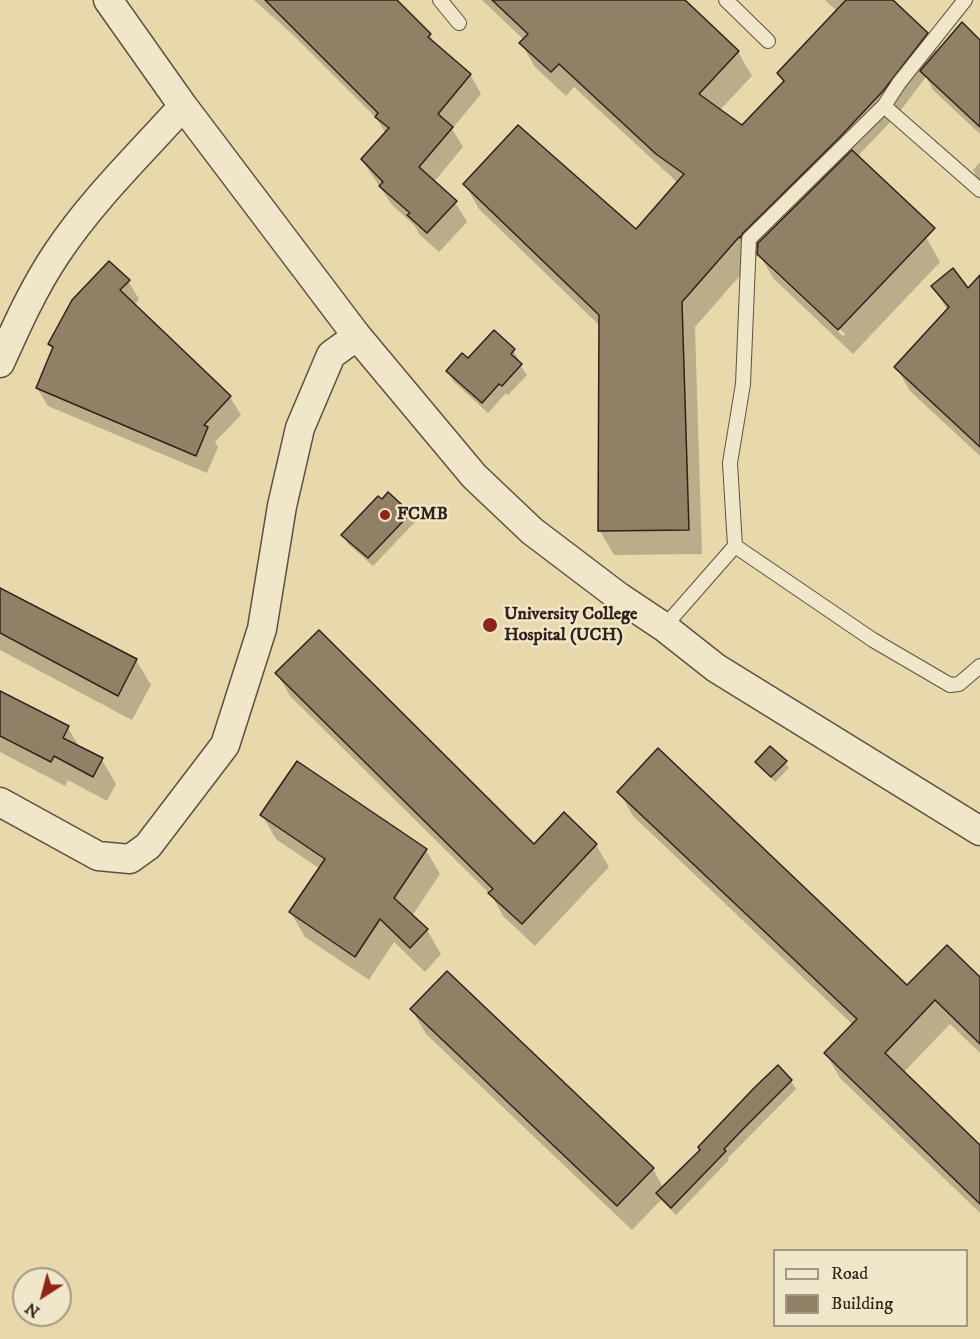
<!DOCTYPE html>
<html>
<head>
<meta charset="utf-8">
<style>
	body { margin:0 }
	#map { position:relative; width:980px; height:1339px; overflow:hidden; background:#e8d9ad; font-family:"IM FELL DW Pica",serif }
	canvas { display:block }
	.legend { position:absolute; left:773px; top:1249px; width:195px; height:78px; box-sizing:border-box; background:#f0e6ca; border:2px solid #a39884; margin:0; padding:8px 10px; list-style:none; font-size:18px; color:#30221a }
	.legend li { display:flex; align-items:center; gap:12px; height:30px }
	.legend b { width:30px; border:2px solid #a39884 }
	.north { position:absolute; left:12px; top:1267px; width:60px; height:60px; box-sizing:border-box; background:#f0e6ca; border:2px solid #a39884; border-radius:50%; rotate:216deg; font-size:16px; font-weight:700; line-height:24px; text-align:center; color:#30221a }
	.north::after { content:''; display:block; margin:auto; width:21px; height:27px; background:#8f2418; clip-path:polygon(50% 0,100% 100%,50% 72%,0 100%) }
</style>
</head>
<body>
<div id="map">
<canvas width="980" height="1339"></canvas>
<ul class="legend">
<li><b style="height:8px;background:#f0e6ca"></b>Road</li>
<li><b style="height:16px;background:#908166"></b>Building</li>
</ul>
<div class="north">N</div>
</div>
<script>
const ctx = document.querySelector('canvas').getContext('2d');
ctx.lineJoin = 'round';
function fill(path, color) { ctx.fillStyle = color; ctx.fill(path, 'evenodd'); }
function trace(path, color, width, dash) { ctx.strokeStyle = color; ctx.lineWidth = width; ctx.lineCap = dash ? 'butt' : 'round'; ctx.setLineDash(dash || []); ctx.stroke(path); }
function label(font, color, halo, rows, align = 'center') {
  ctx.font = font + ' "IM FELL DW Pica",serif'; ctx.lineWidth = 5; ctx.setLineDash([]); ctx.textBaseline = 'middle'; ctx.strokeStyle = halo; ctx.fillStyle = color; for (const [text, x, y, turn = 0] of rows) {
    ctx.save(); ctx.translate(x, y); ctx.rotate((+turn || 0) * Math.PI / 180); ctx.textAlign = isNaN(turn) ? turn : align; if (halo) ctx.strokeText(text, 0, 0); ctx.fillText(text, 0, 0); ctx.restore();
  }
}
const shadow = new Path2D(`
	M 254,0 L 395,0 L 430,35 L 437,47 L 470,74 L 481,94 L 452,129 L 463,147 L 433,183 L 455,202 L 467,222 L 439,252 L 420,235 L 414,225 L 392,205 L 362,160 L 386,134 L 377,119 L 291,33 Z
	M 482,0 L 683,0 L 738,52 L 752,76 L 719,111 L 742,127 L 784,83 L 779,73 L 837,11 L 825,0 L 891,0 L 926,34 L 938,53 L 980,42 L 980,134 L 933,90 L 926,77 L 897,115 L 857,157 L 875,174 L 926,237 L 940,262 L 853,354 L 774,279 L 759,254 L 695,327 L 702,554 L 614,555 L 600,531 L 600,326 L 479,209 L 465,184 L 637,231 L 678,183 L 574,87 L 566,96 L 535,67 L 521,43 L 524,40 ZM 773,267 L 845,334 L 843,336 L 771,269 Z
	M 980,162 L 980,183 L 973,170 Z
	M 980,278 L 980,456 L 910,391 L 896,367 L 948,311 L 933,286 L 968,290 Z
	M 128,281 L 139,299 L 134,305 L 230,397 L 241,415 L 215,442 L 218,447 L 207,473 L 48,406 L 37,388 L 54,350 L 50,344 Z
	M 513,350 L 519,360 L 518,362 L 527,375 L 508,395 L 506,393 L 488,413 L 453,381 L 448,371 L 468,360 Z
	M 410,513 L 415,522 L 373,566 L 348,544 L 343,535 Z
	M 0,590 L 136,660 L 151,685 L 132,720 L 0,650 Z
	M 277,673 L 534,846 L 596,845 L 609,867 L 535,946 L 503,916 L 492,896 L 290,696 Z
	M 0,693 L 68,728 L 80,748 L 102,760 L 116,784 L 107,801 L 68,780 L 65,786 L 0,752 Z
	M 757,762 L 785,762 L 789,768 L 775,782 Z
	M 619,792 L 907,987 L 980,979 L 980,1053 L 950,1024 L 903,1073 L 980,1147 L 980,1213 L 840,1078 L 826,1054 L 853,1025 L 633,816 Z
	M 262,815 L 426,850 L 440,874 L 412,916 L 427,930 L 441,954 L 425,972 L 394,942 L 369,980 L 305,937 L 291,913 L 320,869 L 276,839 Z
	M 412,1010 L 653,1169 L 663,1187 L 702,1151 L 778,1067 L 791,1081 L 796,1089 L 728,1158 L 729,1160 L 676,1215 L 661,1200 L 632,1230 L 426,1034 Z`);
const building = new Path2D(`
	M 265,0 L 397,0 L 431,34 L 428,37 L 471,74 L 438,114 L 453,127 L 419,167 L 457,201 L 427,233 L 407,215 L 410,213 L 379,186 L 383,182 L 361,159 L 389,128 L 375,117 L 378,113 Z
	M 492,0 L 685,0 L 739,51 L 699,94 L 742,125 L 784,81 L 777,73 L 846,0 L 893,0 L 928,33 L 883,91 L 839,138 L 743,233 L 740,238 L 739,237 L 682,302 L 689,530 L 598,531 L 599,315 L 463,184 L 518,125 L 636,229 L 684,174 L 656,154 L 559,64 L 551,72 L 519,43 L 528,34 Z
	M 962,22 L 980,40 L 980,127 L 920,71 Z
	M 852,150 L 935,228 L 838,330 L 757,254 L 758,243 Z
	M 109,261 L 130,280 L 120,290 L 231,396 L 204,425 L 208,427 L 196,456 L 36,388 L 53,347 L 48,344 L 72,300 Z
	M 953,268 L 968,288 L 980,275 L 980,447 L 894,367 L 949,307 L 931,286 Z
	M 494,330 L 515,349 L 511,354 L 522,364 L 502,386 L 499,384 L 482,403 L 446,371 L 462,353 L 468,358 Z
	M 388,492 L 411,513 L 368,558 L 341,535 L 378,496 L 382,499 Z
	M 0,588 L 137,659 L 118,696 L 0,633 Z
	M 319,630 L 534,844 L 564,812 L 597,844 L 522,924 L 488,893 L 493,889 L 275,673 Z
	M 0,691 L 69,726 L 63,738 L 103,758 L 93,777 L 54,756 L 51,762 L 0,736 Z
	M 770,746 L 787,761 L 771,777 L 755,762 Z
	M 658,748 L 907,985 L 947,945 L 980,977 L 980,1044 L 935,1000 L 885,1053 L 980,1145 L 980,1204 L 824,1053 L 857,1019 L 617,792 Z
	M 297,761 L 427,849 L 394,898 L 428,929 L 410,948 L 380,919 L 355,957 L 289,912 L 325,859 L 260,815 Z
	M 447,971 L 654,1168 L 617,1206 L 410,1009 Z
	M 778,1065 L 792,1080 L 745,1127 L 724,1149 L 726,1151 L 671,1208 L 656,1193 L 700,1150 L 698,1147 L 754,1088 Z`);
const lane = new Path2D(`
	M 440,0 L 459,23
	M 726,0 L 768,41
	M 884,106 L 980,190
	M 735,546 L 873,640 L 950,685 L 959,684 L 980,666
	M 664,627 L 735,546 L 730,463 L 743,384 L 749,239 L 884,106 L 899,83 L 965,0`);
const street = new Path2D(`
	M 108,0 L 183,106 L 357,336 L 474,476 L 532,531 L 619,597 L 664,627 L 716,668 L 980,831
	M 0,363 C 17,325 34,287 57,253 C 92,200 141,153 183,106
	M 0,802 L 98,856 L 130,859 L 148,846 L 225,745 L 262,629 L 282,506 L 300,428 L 331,355 L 357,336`);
const markers = [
	[385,515,6,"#8f2418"],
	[490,625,8,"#8f2418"]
];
const poiNames = [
	["FCMB",397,515],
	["University College",504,615],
	["Hospital (UCH)",504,636]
];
fill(shadow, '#0003');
fill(building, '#908166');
trace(building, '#30221a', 1.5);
trace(lane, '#5e503f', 16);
trace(street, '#5e503f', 31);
trace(lane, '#f0e6ca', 14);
trace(street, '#f0e6ca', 28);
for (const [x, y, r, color] of markers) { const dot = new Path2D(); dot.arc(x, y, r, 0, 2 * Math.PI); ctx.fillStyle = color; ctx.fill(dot); trace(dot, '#f0e6ca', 2); }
label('bold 18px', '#30221a', '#f0e6ca', poiNames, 'left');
</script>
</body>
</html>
